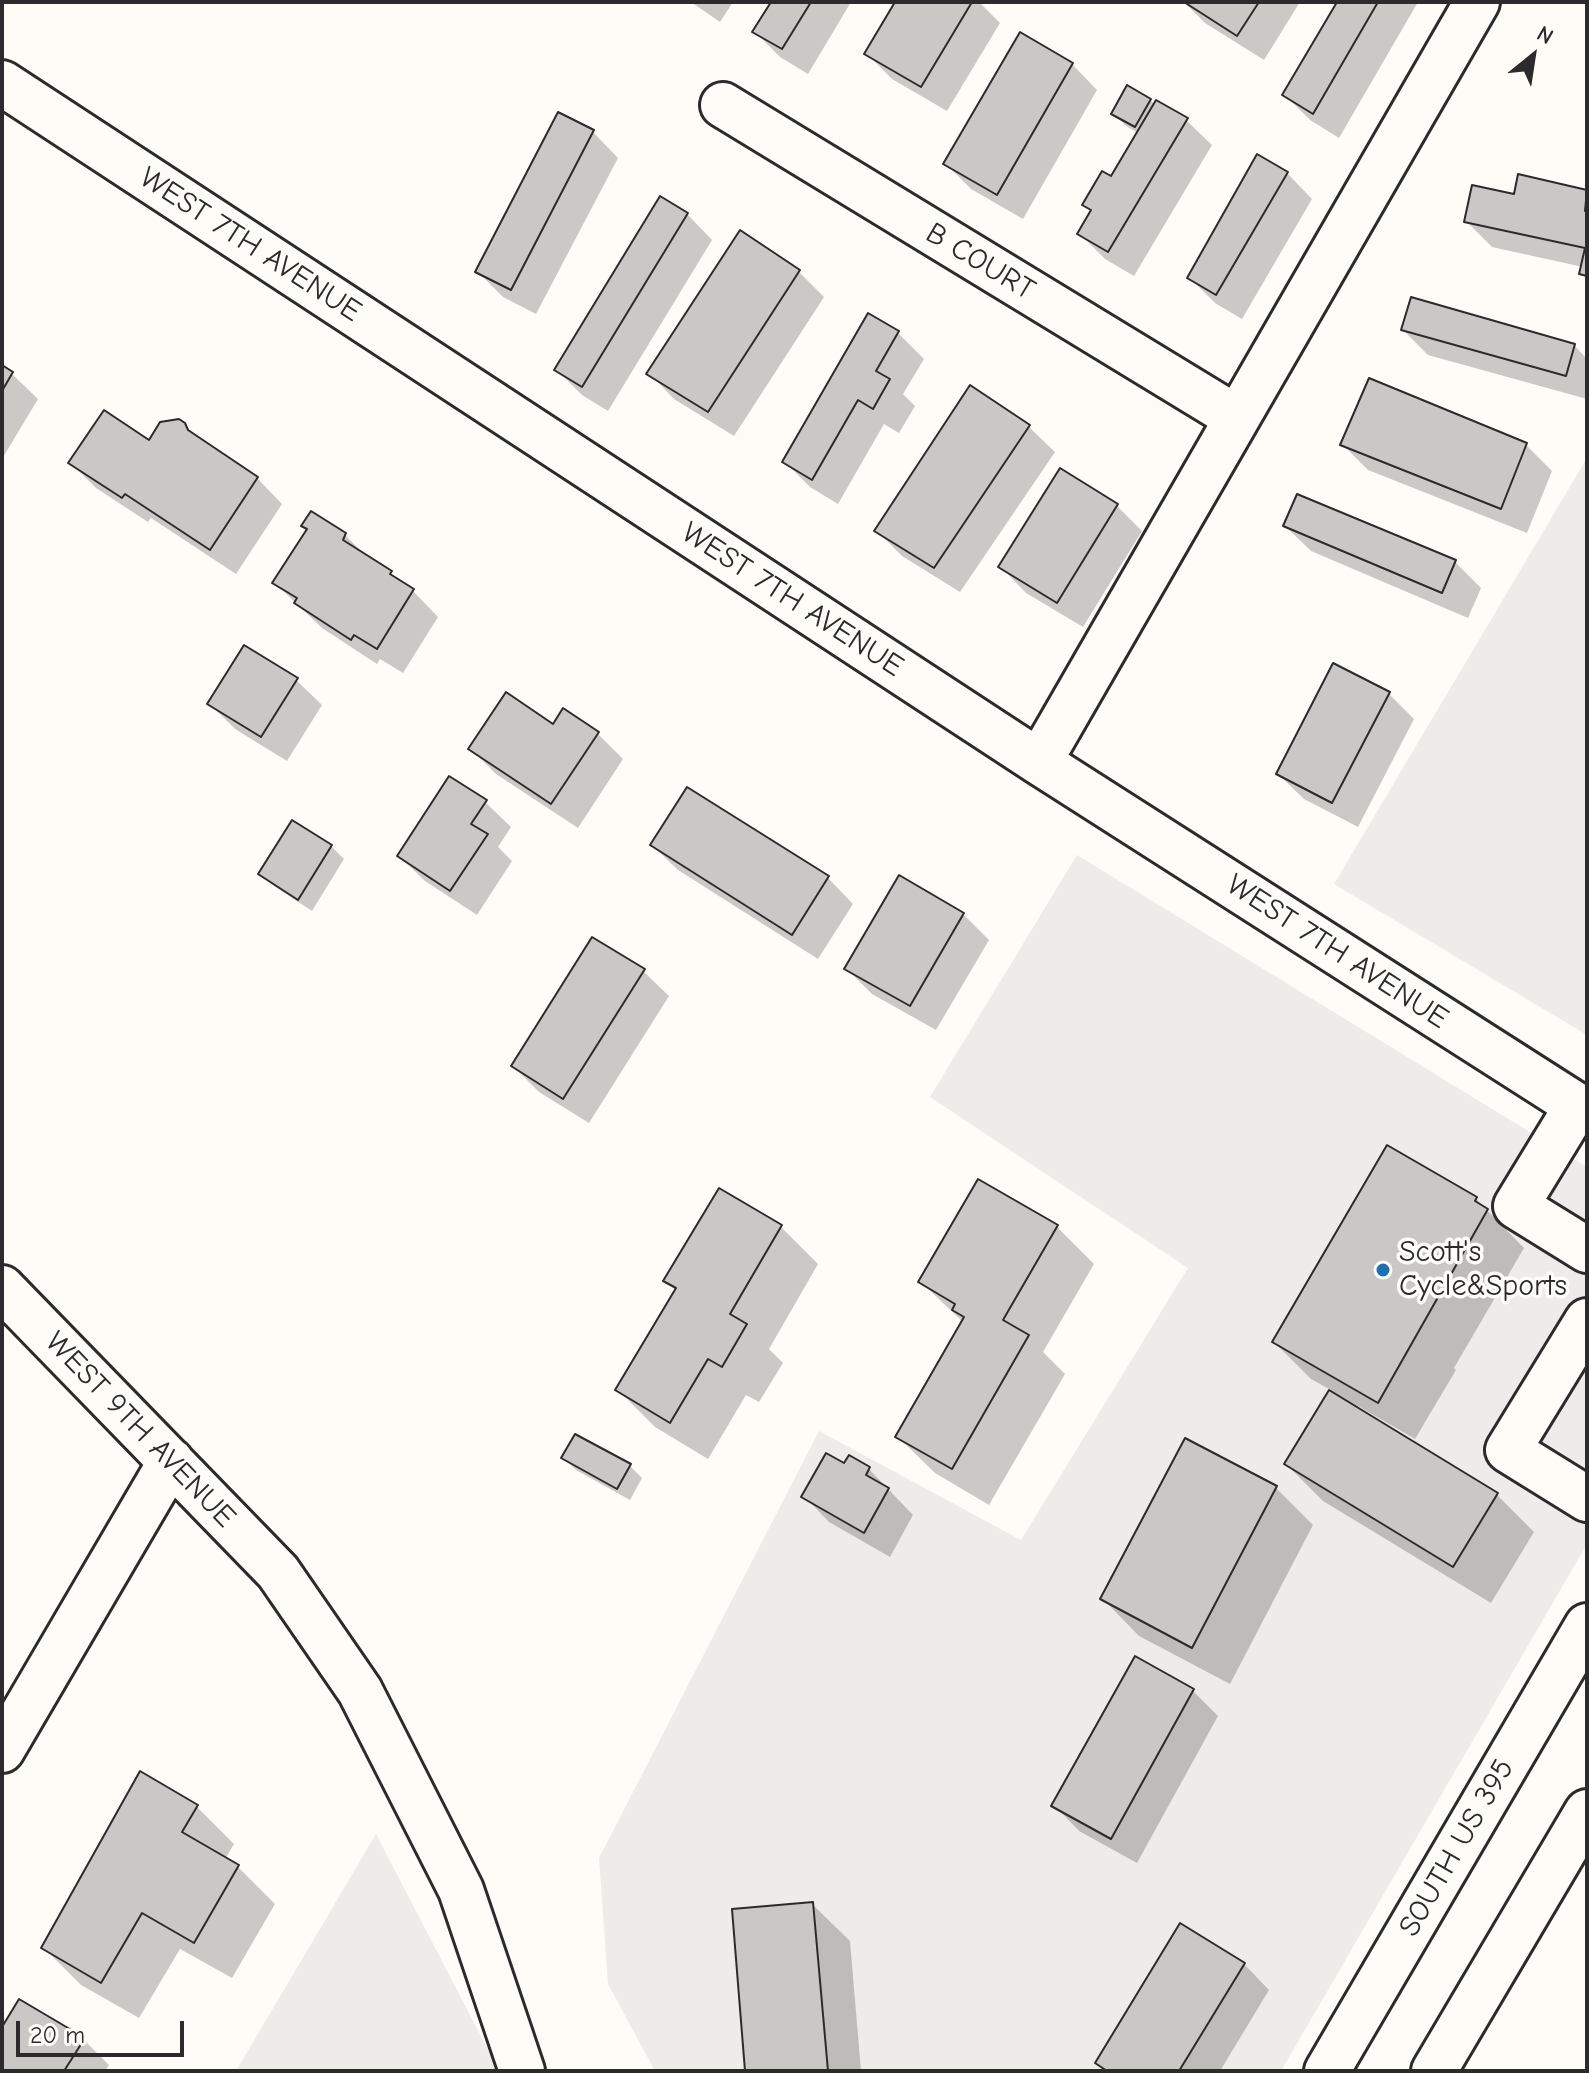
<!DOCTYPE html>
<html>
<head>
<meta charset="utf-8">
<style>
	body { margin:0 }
	#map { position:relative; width:1589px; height:2073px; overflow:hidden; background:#fdfcf7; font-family:"Comic Neue",sans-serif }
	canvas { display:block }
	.frame { position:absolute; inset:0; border:4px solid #2b2b2b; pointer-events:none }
	.north { position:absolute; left:1493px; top:16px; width:80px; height:80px; -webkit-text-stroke:6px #fdfcf7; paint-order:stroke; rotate:30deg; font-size:22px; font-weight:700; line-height:32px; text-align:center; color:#2b2b2b }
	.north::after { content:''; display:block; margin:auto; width:28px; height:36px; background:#2b2b2b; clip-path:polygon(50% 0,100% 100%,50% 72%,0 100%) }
	.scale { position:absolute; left:16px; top:2021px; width:168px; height:36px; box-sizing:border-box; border:4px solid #2b2b2b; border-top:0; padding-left:10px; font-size:24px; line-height:28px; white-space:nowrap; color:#2b2b2b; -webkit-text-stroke:6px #fdfcf7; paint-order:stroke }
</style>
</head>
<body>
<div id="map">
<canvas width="1589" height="2073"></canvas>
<div class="frame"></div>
<div class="north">N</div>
<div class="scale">20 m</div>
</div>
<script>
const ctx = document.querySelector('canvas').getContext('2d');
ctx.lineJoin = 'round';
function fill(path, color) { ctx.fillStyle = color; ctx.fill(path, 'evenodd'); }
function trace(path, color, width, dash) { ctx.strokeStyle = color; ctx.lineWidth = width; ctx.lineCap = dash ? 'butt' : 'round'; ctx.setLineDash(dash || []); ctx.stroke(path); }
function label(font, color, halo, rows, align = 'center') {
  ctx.font = font + ' "Comic Neue",sans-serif'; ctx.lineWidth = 7; ctx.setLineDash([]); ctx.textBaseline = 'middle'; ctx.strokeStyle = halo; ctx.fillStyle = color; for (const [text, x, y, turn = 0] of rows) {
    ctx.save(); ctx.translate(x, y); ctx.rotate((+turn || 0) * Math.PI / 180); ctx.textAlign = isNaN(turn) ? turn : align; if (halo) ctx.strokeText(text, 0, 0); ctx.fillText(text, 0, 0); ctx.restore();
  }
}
const built = new Path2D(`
	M 1587,458 L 1587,1035 L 1334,884 Z
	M 1077,855 L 1587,1167 L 1587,1544 L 1281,2071 L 655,2071 L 608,1984 L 599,1858 L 819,1431 L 1021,1540 L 1188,1268 L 930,1097 Z
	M 376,1834 L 499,2071 L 236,2071 Z`);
const shadow = new Path2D(`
	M 691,2 L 733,2 L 720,22 Z
	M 773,2 L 851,2 L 808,74 L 780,57 L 755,32 Z
	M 898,2 L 979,2 L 1000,23 L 947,111 L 892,79 L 866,53 Z
	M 1184,2 L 1300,2 L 1264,60 L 1205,23 Z
	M 1339,2 L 1418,2 L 1339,138 L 1310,120 L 1285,95 Z
	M 1072,64 L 1097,90 L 1023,219 L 971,189 L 946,164 Z
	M 1150,100 L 1155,105 L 1186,120 L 1212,145 L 1134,276 L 1105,259 L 1079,233 L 1092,212 L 1085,204 L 1112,179 L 1138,133 L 1126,126 L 1113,113 Z
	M 593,132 L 618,158 L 536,314 L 503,297 L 477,271 Z
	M 1287,173 L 1312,199 L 1242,319 L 1215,303 L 1189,277 Z
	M 1520,177 L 1587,192 L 1587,279 L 1581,273 L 1583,267 L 1492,247 L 1466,221 L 1515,197 Z
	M 687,214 L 712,240 L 608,411 L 582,395 L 556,369 Z
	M 799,272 L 824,297 L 734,436 L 674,399 L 649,373 Z
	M 869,316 L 898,333 L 924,359 L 903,394 L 915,406 L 899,433 L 884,424 L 838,504 L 810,487 L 784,461 Z
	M 1403,330 L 1574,345 L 1587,359 L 1587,399 L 1428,355 Z
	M 2,368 L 12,374 L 38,399 L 2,459 Z
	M 1370,381 L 1526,445 L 1552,471 L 1527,533 L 1368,470 L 1343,445 Z
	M 970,388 L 1029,427 L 1055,452 L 960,592 L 902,556 L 877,531 Z
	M 184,424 L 199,440 L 257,478 L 282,504 L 236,574 L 151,518 L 148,522 L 96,488 L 71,463 L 150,443 Z
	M 1117,506 L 1142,531 L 1083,627 L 1026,593 L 1001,567 Z
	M 1285,526 L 1455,562 L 1481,588 L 1468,618 L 1311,551 Z
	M 345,535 L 370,560 L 413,591 L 438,617 L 403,673 L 380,659 L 377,664 L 322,628 L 275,583 Z
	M 296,680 L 322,705 L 287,761 L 235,729 L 210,704 Z
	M 1389,694 L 1414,719 L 1358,827 L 1304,799 L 1278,774 Z
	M 554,726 L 598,734 L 623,759 L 578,828 L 496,774 L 470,748 Z
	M 688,790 L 828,878 L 853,904 L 818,959 L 678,870 L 652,845 Z
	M 485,802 L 511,827 L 498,847 L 512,861 L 477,915 L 425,881 L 399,856 Z
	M 331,846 L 344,859 L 312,911 L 274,886 L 261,874 Z
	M 963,914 L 989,940 L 936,1030 L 872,994 L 847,969 Z
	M 643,971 L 669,996 L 589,1123 L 539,1092 L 513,1066 Z
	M 720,1190 L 781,1227 L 818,1264 L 769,1349 L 783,1363 L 759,1402 L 746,1395 L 708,1459 L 655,1427 L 618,1390 L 676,1291 L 666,1281 Z
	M 1476,1199 L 1524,1248 L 1454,1368 L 1456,1370 L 1415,1439 L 1358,1406 L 1356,1409 L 1497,1495 L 1534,1532 L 1491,1603 L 1323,1501 L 1286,1464 L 1331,1390 L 1311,1379 L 1274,1342 Z
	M 1057,1227 L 1094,1264 L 1043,1352 L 1065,1374 L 989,1505 L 935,1473 L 897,1436 L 963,1322 L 921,1282 Z
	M 1186,1441 L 1276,1488 L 1313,1525 L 1230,1684 L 1139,1636 L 1102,1598 Z
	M 564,1458 L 630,1466 L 642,1478 L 630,1500 L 576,1470 Z
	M 845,1466 L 869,1469 L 913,1515 L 890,1557 L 829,1522 L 804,1496 Z
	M 1193,1691 L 1218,1716 L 1137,1863 L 1079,1831 L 1054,1805 Z
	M 197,1807 L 234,1844 L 225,1859 L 238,1867 L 275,1904 L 232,1978 L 180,1949 L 139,2018 L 81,1985 L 44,1948 Z
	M 812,1904 L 850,1941 L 861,2071 L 747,2071 Z
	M 1244,1964 L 1269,1990 L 1220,2071 L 1105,2071 L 1097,2063 Z
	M 2,2031 L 83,2039 L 109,2065 L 105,2071 L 2,2071 Z`);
const building = new Path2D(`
	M 771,2 L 811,2 L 782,49 L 752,32 Z
	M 895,2 L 972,2 L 921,87 L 864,54 Z
	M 1184,2 L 1259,2 L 1237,36 Z
	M 1337,2 L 1378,2 L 1313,114 L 1282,95 Z
	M 1020,32 L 1073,63 L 997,195 L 943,164 Z
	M 1127,85 L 1151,99 L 1135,127 L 1111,114 Z
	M 1156,100 L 1188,118 L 1108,252 L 1077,234 L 1091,210 L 1082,205 L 1102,171 L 1111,176 Z
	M 558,112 L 594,130 L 511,290 L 475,272 Z
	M 1257,154 L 1288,172 L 1216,295 L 1187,278 Z
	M 1518,174 L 1587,190 L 1585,211 L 1587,211 L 1587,276 L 1579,274 L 1585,248 L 1464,222 L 1472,185 L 1514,194 Z
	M 660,196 L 688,213 L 582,387 L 554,370 Z
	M 740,230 L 800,270 L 708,412 L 646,374 Z
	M 1411,297 L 1575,344 L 1566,376 L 1401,330 Z
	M 868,313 L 899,331 L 876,371 L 890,379 L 873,409 L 858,400 L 812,480 L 782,462 Z
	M 2,365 L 13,372 L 2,391 Z
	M 1369,378 L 1527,443 L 1501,509 L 1340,445 Z
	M 970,385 L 1030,425 L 934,568 L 874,531 Z
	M 104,410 L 149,440 L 160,422 L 179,419 L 185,423 L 188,430 L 258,477 L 210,550 L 125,494 L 122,498 L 68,463 Z
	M 1060,468 L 1118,504 L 1057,603 L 998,567 Z
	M 1297,494 L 1456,560 L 1442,593 L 1283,526 Z
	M 311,511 L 346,533 L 343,540 L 392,571 L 390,574 L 414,589 L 377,649 L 354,635 L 351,640 L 294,603 L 297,598 L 272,583 L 307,529 L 301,526 Z
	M 244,645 L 298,678 L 261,737 L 207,704 Z
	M 1333,663 L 1390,692 L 1332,803 L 1276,774 Z
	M 506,692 L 553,724 L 563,708 L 599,732 L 551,804 L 468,749 Z
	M 449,776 L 487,800 L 471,824 L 488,834 L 450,891 L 397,856 Z
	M 687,787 L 829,876 L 792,935 L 650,845 Z
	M 292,820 L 332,845 L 298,900 L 258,874 Z
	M 899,875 L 964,913 L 910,1006 L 844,969 Z
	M 592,937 L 645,969 L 563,1099 L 511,1066 Z
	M 1387,1145 L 1477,1197 L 1475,1201 L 1488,1209 L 1378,1403 L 1272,1342 Z
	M 978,1179 L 1058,1225 L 1003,1320 L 1029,1335 L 952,1469 L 895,1437 L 964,1317 L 952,1310 L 955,1304 L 918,1282 Z
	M 719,1188 L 782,1225 L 730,1314 L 747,1324 L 722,1367 L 708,1359 L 670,1423 L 615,1390 L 676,1288 L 663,1281 Z
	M 1329,1390 L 1498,1493 L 1453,1567 L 1284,1464 Z
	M 575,1434 L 631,1464 L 617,1489 L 561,1458 Z
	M 1185,1438 L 1277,1486 L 1192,1648 L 1100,1599 Z
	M 826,1453 L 844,1463 L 849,1455 L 870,1467 L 866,1475 L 889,1488 L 864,1533 L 801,1497 Z
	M 1135,1656 L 1194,1689 L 1111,1839 L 1051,1806 Z
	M 140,1771 L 198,1805 L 182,1832 L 239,1865 L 194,1943 L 142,1913 L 101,1983 L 41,1948 Z
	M 813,1902 L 828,2071 L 745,2071 L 732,1909 Z
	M 1180,1923 L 1245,1963 L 1179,2071 L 1107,2071 L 1095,2063 Z
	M 19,1999 L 85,2038 L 64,2071 L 2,2071 L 2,2027 Z`);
const minor = new Path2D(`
	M 2,83 L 1039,762 L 1587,1112
	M 723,105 L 1237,418
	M 1039,762 L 1477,2
	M 1577,1106 L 1516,1206 L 1587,1250
	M 2,1288 L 278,1572 L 360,1691 L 461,1890 L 522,2071
	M 1587,1321 L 1508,1450 L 1587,1499
	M 2,1750 L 171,1461`);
const highway = new Path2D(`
	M 1327,2071 L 1587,1626
	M 1434,2071 L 1587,1812`);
const markers = [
	[1383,1270,8,"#1f6fb2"]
];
const streetNames = [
	["WEST 7TH AVENUE",250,245,33],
	["B COURT",980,262,31],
	["WEST 7TH AVENUE",792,600,33],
	["WEST 7TH AVENUE",1337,952,33],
	["WEST 9TH AVENUE",140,1430,46],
	["SOUTH US 395",1457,1848,-60]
];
const poiNames = [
	["Scott's",1399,1253],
	["Cycle&Sports",1399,1287]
];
fill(built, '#edece8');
fill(shadow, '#0003');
fill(building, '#c9c8c4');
trace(building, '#2b2b2b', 2);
trace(minor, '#2b2b2b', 50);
trace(highway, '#2b2b2b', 50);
trace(minor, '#fdfcf7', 44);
trace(highway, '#fdfcf7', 44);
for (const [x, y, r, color] of markers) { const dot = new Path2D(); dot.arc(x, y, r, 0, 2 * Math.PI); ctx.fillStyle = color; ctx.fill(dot); trace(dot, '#fdfcf7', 3); }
label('30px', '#2b2b2b', '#fdfcf7', streetNames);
label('30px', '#2b2b2b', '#fdfcf7', poiNames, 'left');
</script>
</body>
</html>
